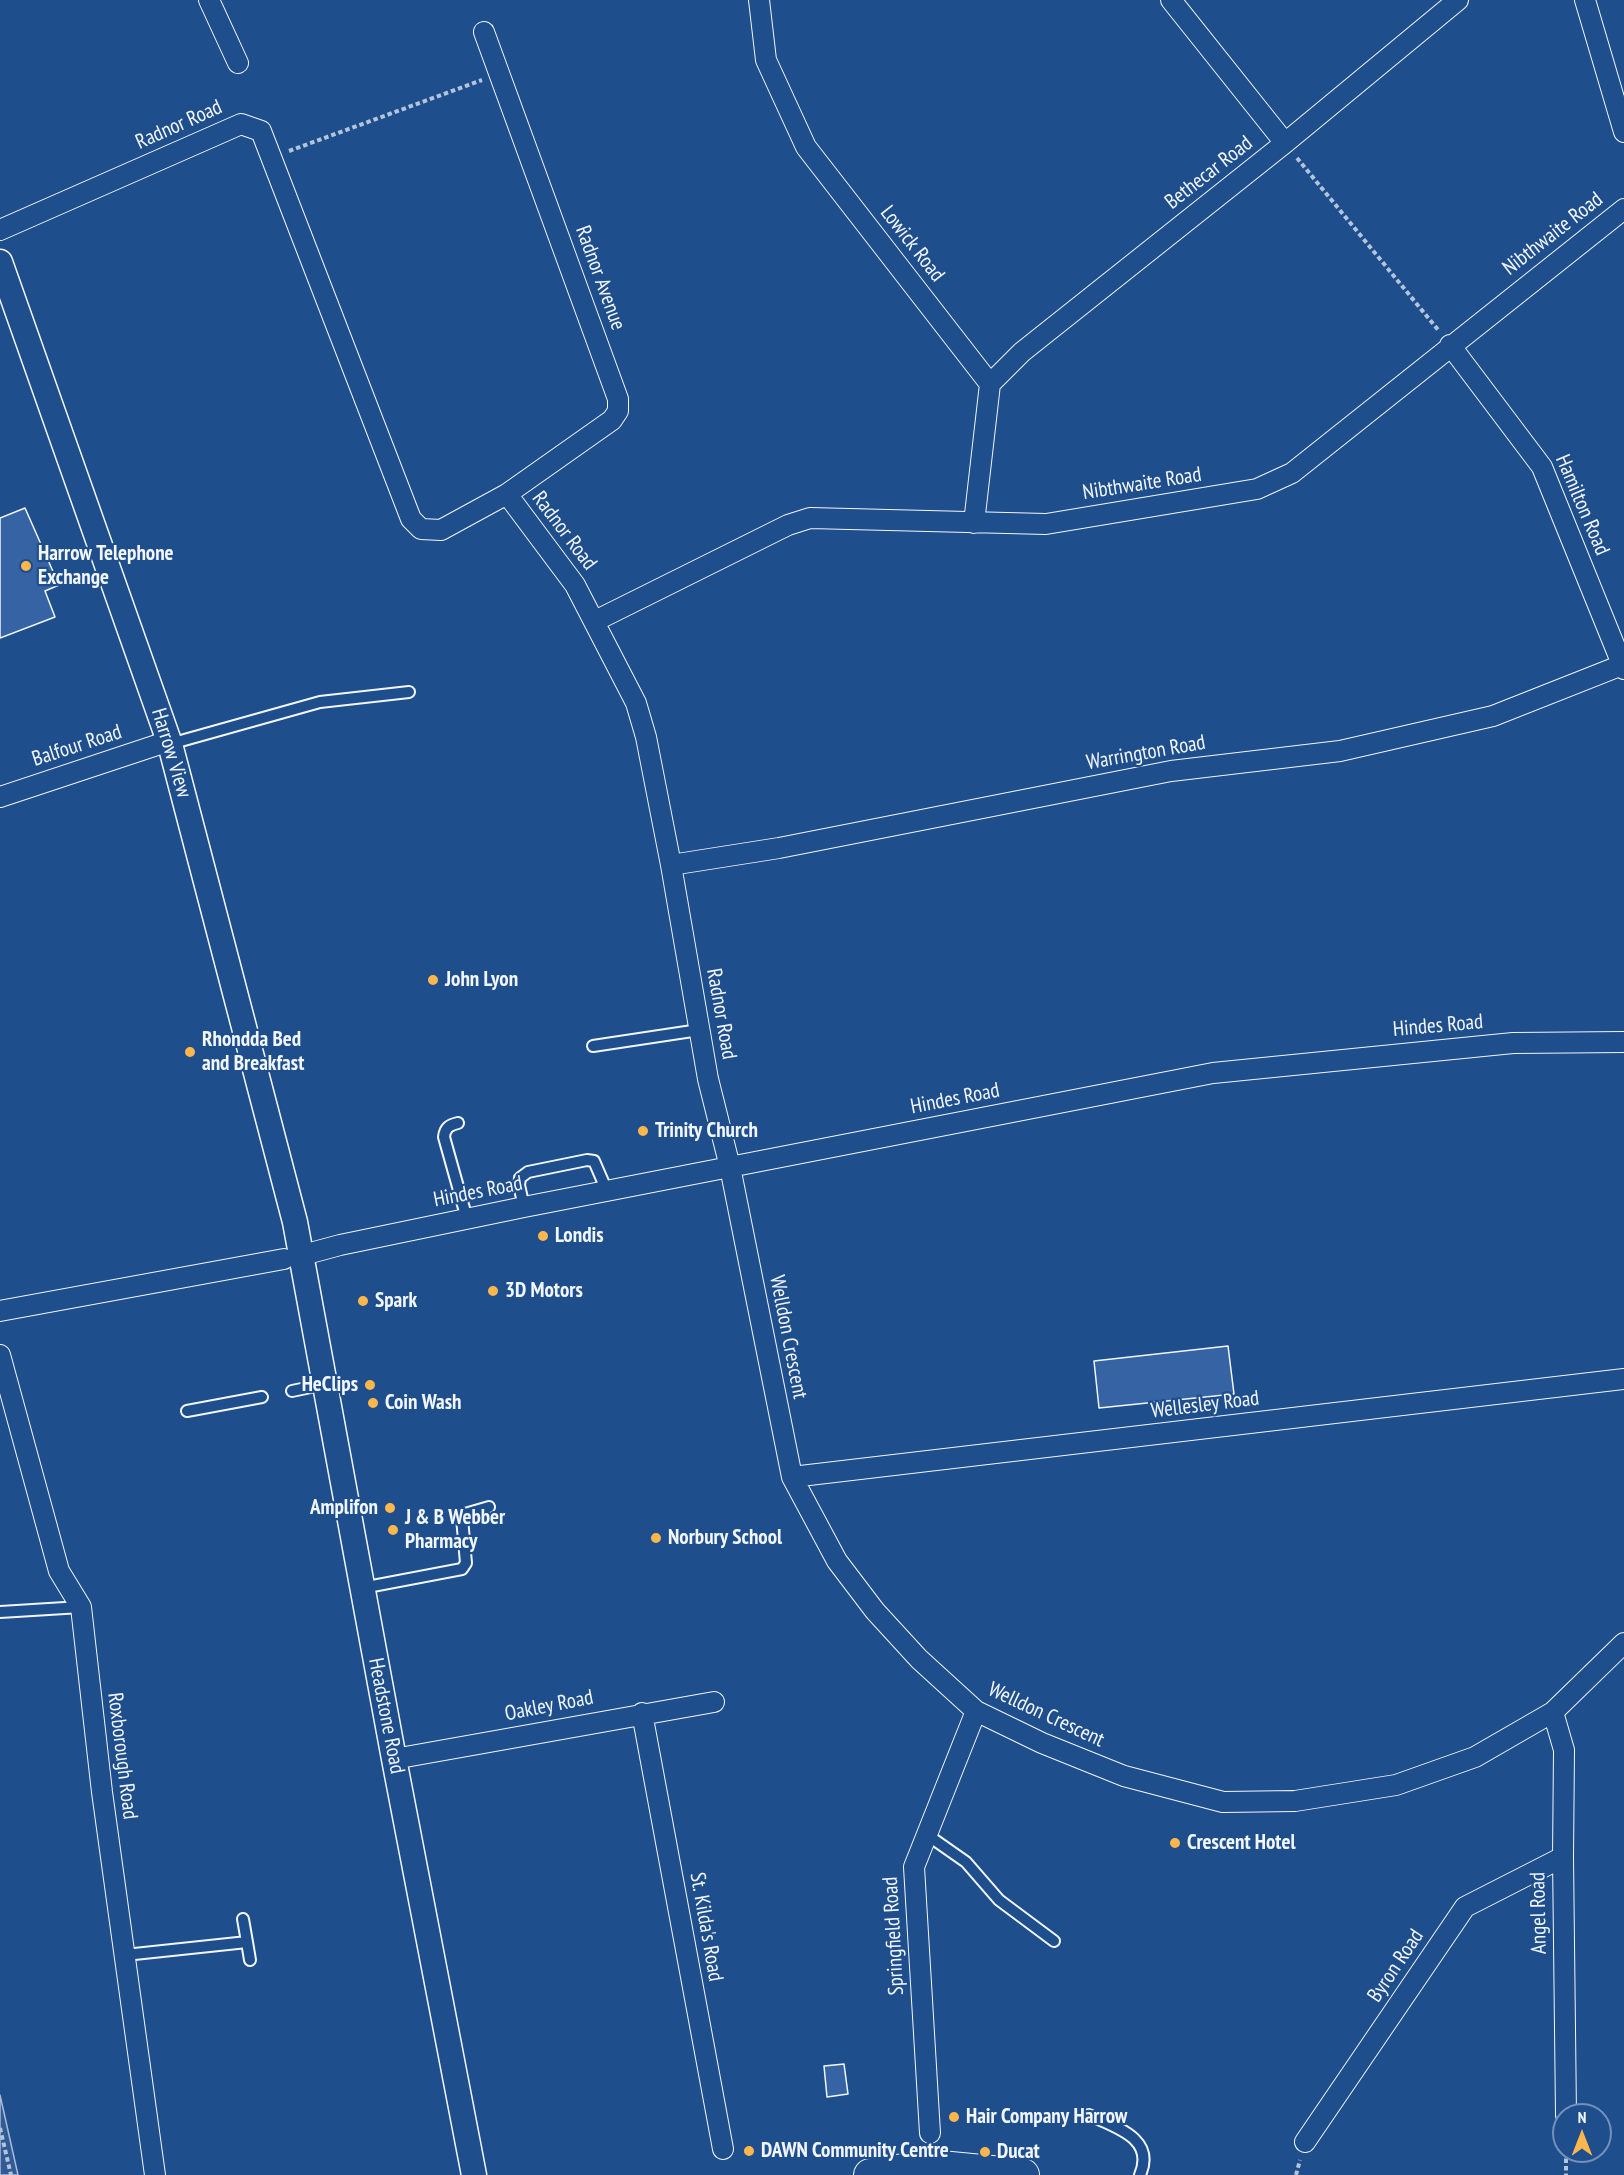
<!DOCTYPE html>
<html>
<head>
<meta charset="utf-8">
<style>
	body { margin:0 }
	#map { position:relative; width:1624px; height:2175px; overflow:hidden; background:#1f4e8c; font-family:"PT Sans Narrow",sans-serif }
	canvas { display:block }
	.north { position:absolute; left:1552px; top:2103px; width:60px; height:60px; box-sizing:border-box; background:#1f4e8c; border:2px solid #7391ba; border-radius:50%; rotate:0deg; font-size:16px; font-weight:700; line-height:24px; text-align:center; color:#f2f6ff }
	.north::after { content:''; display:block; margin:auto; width:21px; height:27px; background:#ffb74d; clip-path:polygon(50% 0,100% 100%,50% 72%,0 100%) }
</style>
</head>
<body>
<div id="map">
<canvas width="1624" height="2175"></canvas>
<div class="north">N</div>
</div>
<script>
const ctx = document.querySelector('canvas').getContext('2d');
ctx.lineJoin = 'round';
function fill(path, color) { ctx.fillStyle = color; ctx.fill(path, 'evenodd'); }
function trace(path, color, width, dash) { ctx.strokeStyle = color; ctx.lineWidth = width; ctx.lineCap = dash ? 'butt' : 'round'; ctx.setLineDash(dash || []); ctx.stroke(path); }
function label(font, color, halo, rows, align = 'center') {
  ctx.font = font + ' "PT Sans Narrow",sans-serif'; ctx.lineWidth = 4.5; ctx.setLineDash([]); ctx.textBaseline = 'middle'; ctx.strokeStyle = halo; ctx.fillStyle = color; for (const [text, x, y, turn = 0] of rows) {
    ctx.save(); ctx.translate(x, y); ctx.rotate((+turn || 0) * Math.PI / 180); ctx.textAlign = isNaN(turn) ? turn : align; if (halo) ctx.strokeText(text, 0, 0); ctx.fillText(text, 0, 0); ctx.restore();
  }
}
const built = new Path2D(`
	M 0,2095 L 18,2175 L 0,2175 Z`);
const building = new Path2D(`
	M 25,508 L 59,585 L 45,591 L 55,617 L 0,638 L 0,518 Z
	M 1228,1346 L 1234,1394 L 1099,1408 L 1094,1361 Z
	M 844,2064 L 848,2094 L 827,2097 L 824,2066 Z`);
const path = new Path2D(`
	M 289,151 L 482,80
	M 1297,158 L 1439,331
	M 0,2128 L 11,2175
	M 1566,2151 L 1566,2175
	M 1296,2175 L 1300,2160`);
const service = new Path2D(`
	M 170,744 L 320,702 L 409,692
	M 593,1046 L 699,1030
	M 458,1123 C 449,1125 445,1128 444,1137 L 467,1219
	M 524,1207 L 519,1185 L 520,1178 L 528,1172 L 587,1160 L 594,1161 L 607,1191
	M 292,1391 L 325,1384
	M 187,1411 L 262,1397
	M 362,1588 L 462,1569 L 466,1563 L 462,1518 L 465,1514 L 489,1507
	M 0,1612 L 81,1607
	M 926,1834 L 966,1862 L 999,1900 L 1054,1941
	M 247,1942 L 250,1960
	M 125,1955 L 247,1942 L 243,1919
	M 1089,2115 C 1115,2127 1156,2138 1140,2175`);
const minor = new Path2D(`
	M 209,0 L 238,63
	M 759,0 L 766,60 L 806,147 L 990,384 L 974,523
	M 1171,0 L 1285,143
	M 1585,0 L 1624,132
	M 484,32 L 618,399 L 618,411 L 612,420 L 507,494
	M 0,230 L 241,124 L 261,131 L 411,519 L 421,529 L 441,530 L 507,494 L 575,585 L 636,703 L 646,737 L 671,865 L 708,1079 L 730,1167 L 792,1477 L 837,1561 L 875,1611 L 919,1659 L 976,1711 L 1042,1743 L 1124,1776 L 1223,1802 L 1295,1801 L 1396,1785 L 1475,1757 L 1553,1712 L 1624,1643
	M 1450,345 L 1542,467 L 1624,669
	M 990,384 L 1022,352 L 1285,143 L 1458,0
	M 595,621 L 788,525 L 810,518 L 1046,524 L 1257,489 L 1292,473 L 1624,209
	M 0,797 L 169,741
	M 671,865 L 779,848 L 1171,771 L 1340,751 L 1493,716 L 1622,665
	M 303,1255 L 340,1245 L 524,1207 L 1213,1073 L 1513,1043 L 1624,1042
	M 0,1311 L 284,1259
	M 0,1355 L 59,1571 L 81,1607 L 102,1792 L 155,2175
	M 792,1477 L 1624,1379
	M 1553,1712 L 1564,1750 L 1563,1857 L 1566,2115
	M 642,1713 L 723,2149
	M 394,1759 L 714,1702
	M 930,2133 L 914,1867 L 976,1711
	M 1305,2142 L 1465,1907 L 1563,1857`);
const tertiary = new Path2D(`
	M 0,262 L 170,744 L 295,1222 L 394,1759 L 474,2175`);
const primary = new Path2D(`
	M 870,2175 L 930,2166 L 1023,2175`);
const markers = [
	[26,566,6,"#ffb74d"],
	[433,980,6,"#ffb74d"],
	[190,1052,6,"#ffb74d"],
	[643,1131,6,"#ffb74d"],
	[543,1236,6,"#ffb74d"],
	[493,1291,6,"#ffb74d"],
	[363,1301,6,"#ffb74d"],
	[370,1385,6,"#ffb74d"],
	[373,1403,6,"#ffb74d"],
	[390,1508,6,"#ffb74d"],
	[393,1530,6,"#ffb74d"],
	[656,1538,6,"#ffb74d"],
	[1175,1843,6,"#ffb74d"],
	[954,2117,6,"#ffb74d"],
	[749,2151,6,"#ffb74d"],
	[985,2152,6,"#ffb74d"]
];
const streetNames = [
	["Radnor Road",179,125,-24],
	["Bethecar Road",1209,173,-38],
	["Nibthwaite Road",1553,234,-38],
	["Lowick Road",912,244,52],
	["Radnor Avenue",600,278,70],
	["Nibthwaite Road",1142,484,-9],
	["Hamilton Road",1582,505,67],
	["Radnor Road",564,531,53],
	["Balfour Road",77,746,-18],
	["Harrow View",171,753,73],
	["Warrington Road",1146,753,-10],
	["Radnor Road",721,1014,80],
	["Hindes Road",1438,1026,-5],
	["Hindes Road",955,1099,-11],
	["Hindes Road",478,1192,-11],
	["Welldon Crescent",788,1337,79],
	["Wellesley Road",1205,1405,-7],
	["Oakley Road",549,1706,-11],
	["Welldon Crescent",1046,1715,25],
	["Headstone Road",386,1716,79],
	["Roxborough Road",122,1756,83],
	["Angel Road",1539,1913,-91],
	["St. Kilda's Road",706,1927,80],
	["Springfield Road",894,1936,-93],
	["Byron Road",1396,1966,-56]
];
const poiNames = [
	["Harrow Telephone",38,554],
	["Exchange",38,578],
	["John Lyon",445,980],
	["Rhondda Bed",202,1040],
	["and Breakfast",202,1064],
	["Trinity Church",655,1131],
	["Londis",555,1236],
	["3D Motors",505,1291],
	["Spark",375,1301],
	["HeClips",358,1385,"right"],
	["Coin Wash",385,1403],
	["Amplifon",378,1508,"right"],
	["J & B Webber",405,1518],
	["Pharmacy",405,1542],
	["Norbury School",668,1538],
	["Crescent Hotel",1187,1843],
	["Hair Company Harrow",966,2117],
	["DAWN Community Centre",761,2151],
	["Ducat",997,2152]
];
fill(built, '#305b95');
trace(built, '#a8bbd7', 1.5);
fill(building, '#3563a3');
trace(building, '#f2f6ff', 1.5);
trace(service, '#f2f6ff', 14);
trace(minor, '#f2f6ff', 22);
trace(tertiary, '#f2f6ff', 27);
trace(primary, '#f2f6ff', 34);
trace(path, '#b3c4dc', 4, [4.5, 3]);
trace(service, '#1f4e8c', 10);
trace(minor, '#1f4e8c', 20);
trace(tertiary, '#1f4e8c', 24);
trace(primary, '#1f4e8c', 32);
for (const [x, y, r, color] of markers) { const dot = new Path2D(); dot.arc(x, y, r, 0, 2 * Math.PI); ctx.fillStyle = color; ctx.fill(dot); trace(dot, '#1f4e8c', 2); }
label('21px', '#f2f6ff', '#1f4e8c', streetNames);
label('bold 21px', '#f2f6ff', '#1f4e8c', poiNames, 'left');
</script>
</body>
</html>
